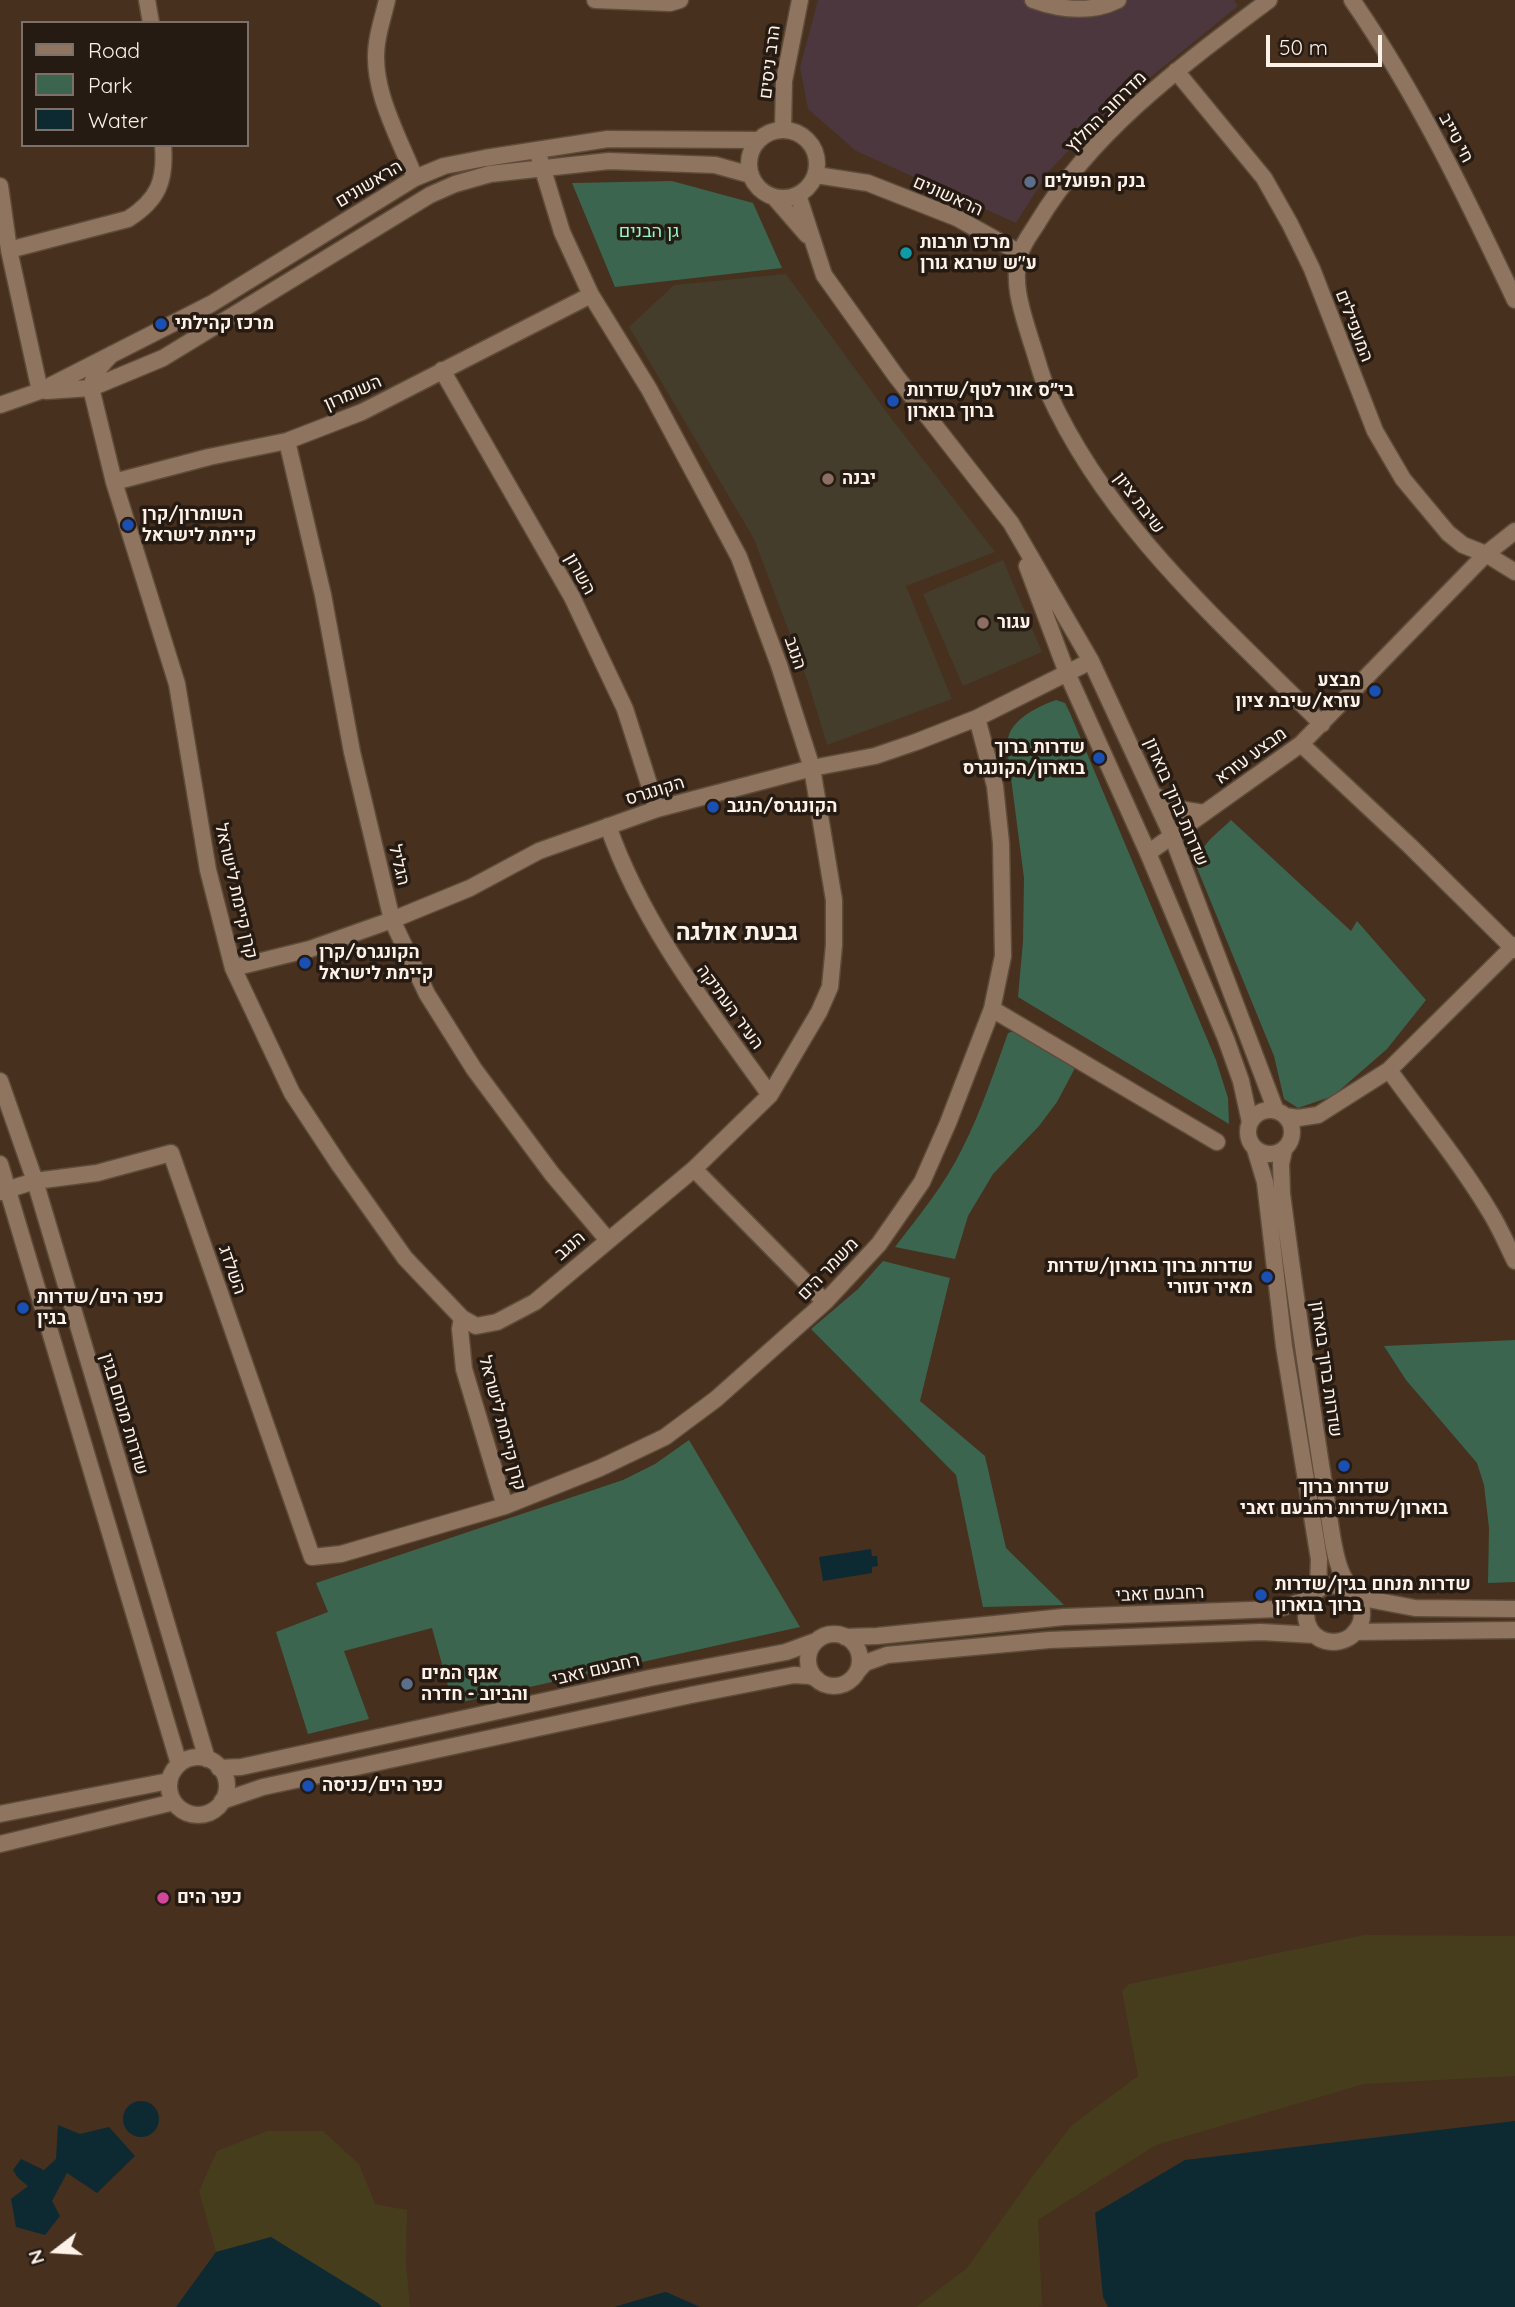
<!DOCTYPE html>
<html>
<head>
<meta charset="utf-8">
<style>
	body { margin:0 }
	#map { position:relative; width:1515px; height:2307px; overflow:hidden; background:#47301d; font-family:Quicksand,sans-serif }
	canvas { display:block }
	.legend { position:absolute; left:21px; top:21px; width:228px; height:126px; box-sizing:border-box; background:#251b13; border:2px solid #7b7168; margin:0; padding:9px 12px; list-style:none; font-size:21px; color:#fdf1e8 }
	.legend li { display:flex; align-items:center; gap:14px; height:35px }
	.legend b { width:35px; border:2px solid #7b7168 }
	.north { position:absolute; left:21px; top:2216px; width:70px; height:70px; -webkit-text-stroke:5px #251b13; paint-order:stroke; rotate:253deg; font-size:19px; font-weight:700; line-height:28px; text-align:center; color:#fdf1e8 }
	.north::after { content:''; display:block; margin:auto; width:24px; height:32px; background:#fdf1e8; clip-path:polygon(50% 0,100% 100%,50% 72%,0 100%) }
	.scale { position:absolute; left:1266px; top:35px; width:116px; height:32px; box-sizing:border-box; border:4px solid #fdf1e8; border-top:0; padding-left:9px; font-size:21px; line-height:24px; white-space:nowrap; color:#fdf1e8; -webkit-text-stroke:5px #251b13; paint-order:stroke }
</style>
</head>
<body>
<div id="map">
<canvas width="1515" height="2307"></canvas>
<ul class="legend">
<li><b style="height:9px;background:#8f7560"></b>Road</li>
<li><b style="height:19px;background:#3b654f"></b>Park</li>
<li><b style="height:19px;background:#0d2a33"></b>Water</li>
</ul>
<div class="north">N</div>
<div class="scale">50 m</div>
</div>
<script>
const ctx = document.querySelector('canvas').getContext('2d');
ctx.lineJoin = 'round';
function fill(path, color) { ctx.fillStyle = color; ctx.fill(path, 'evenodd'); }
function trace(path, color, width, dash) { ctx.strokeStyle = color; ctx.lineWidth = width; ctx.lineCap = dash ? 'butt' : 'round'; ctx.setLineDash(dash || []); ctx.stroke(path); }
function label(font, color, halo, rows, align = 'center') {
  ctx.font = font + ' Quicksand,Heebo,sans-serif'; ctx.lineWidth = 7; ctx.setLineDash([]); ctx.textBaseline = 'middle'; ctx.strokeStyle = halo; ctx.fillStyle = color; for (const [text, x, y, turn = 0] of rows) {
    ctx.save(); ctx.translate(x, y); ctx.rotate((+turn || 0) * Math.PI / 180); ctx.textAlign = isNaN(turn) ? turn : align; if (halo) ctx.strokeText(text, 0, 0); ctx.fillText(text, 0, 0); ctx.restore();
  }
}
const industrial = new Path2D(`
	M 818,0 L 1234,0 L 1238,6 L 1098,120 L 1049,171 L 1016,223 L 856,151 L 808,109 L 800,67 Z`);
const education = new Path2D(`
	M 786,274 L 891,418 L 995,552 L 906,586 L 952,699 L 827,745 L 809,685 L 754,539 L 629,327 L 674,285 Z
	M 1003,560 L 1042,652 L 963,686 L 923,594 Z`);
const green = new Path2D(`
	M 672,181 L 753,203 L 782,268 L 615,287 L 572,183 Z
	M 1056,700 L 1065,703 L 1070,713 L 1216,1060 L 1228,1098 L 1229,1124 L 1018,997 L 1023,941 L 1024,878 L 1008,755 C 1008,750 1007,743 1008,738 C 1013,718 1039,706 1056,700 Z
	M 1231,820 L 1351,931 L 1357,921 L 1426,1000 L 1387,1049 L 1333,1096 L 1298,1108 L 1284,1099 L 1274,1056 L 1197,868 C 1198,845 1216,835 1231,820 Z
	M 1015,1031 L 1075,1068 L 1057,1102 L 1039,1126 L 993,1174 L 968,1216 L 955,1259 L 895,1247 C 919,1216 945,1184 962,1149 C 981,1112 994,1072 1008,1033 Z
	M 883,1261 L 950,1278 L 920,1401 L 985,1456 L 1006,1548 L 1064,1605 L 983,1607 L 956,1475 L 811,1329 L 858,1289 Z
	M 1515,1340 L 1515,1582 L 1488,1583 L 1489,1528 L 1484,1485 L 1477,1463 L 1406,1380 L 1384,1346 Z
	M 689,1440 L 800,1627 L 453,1704 L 432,1628 L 344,1651 L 369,1719 L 308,1734 L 276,1632 L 328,1612 L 316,1583 L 623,1480 L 655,1464 Z`);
const sand = new Path2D(`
	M 1364,1935 L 1515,1936 L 1515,2076 L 1364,2084 L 1156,2145 L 1038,2220 L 1042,2304 L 1039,2307 L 916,2307 L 967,2268 L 1037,2170 L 1072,2125 L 1138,2076 L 1122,1991 L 1129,1984 Z
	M 267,2131 L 323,2131 L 359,2164 L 375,2204 L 407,2210 L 406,2263 L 410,2307 L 382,2307 L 271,2237 L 216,2252 L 199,2191 L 217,2151 Z`);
const water = new Path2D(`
	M 871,1549 L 872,1556 L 877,1556 L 878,1566 L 872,1567 L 872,1573 L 823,1581 L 819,1557 Z
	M123 2119a18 18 0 1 1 36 0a18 18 0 1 1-36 0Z
	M 1515,2121 L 1515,2307 L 1108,2307 L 1103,2297 L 1095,2213 L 1185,2160 Z
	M 58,2125 L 80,2134 L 109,2127 L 135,2156 L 97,2193 L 67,2173 L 52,2201 L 60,2216 L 45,2235 L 16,2227 L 11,2199 L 28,2186 L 18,2178 L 13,2170 L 21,2159 L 44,2170 L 56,2159 Z
	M 271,2237 L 378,2303 L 382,2307 L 176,2307 L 216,2252 Z
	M 666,2292 L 700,2307 L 614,2307 L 665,2292 Z`);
const minor = new Path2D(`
	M 147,0 L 151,23
	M 387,0 C 384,14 379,28 377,43 C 370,88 399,137 415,178
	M 595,0 L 670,3 L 680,0
	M 1033,0 C 1061,10 1090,14 1118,0
	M 1269,0 C 1184,64 1094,129 1038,222 C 1032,232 1023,243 1020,254 C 1011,283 1023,314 1031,341 C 1037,358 1041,376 1048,392 C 1108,525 1220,622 1322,724
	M 1352,0 C 1417,94 1466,197 1515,300
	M 1176,71 L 1264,178 L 1290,224 L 1312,269 L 1375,431 L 1403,479 L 1448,533 L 1463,545 L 1486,554 L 1515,572
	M 783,129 L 784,81 L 800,0
	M749 164a34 34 0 1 1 68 0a34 34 0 1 1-68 0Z
	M 816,175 L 868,183 L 957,218 L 1020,253
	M 0,186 L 9,250 L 40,391
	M 798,195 L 824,275 L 896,376 L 1011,523 L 1091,661 L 1172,836 L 1276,1111
	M 774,197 L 807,235
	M 9,250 L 128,219 C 158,200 166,181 163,145
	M 112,354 C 101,365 94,373 91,388 L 114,482 L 177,684 L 208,870 L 233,968 L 292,1093 L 340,1166 L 405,1258 L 462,1318 L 476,1326 L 497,1322 L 535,1302 L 694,1169 L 770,1095 L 819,1012 L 830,987 L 834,945 L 834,900 L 812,768 L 779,665 L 739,557 L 649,389 L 591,295 L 562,232 L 537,150
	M 442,370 L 572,597 L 625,709 L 657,809
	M 46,391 L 91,388 L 163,358 L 430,195 L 455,184 L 490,174 L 609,161 L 715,165 L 751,175
	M 0,405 L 40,391 L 211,304 L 415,178 L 444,166 L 485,158 L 608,139 L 757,140
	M 287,441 L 323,595 L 352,752 L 392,920 L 427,994 L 474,1069 L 552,1174 L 607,1239
	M 114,482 L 209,457 L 287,441 L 362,412 L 591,295
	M 1027,566 L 1067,673 L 1148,853 L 1226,1039 L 1241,1081 L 1250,1122
	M 1301,744 L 1410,846 L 1515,950
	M 1154,795 L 1179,809 L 1204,813
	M 608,826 C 643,926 709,1010 770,1095
	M 1148,853 L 1301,744 L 1486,554 L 1515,531
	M 233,968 L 310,949 L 392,920 L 470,888 L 539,851 L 657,809 L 812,768 L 875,756 L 916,742 L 977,718 L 1091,661
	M 992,1009 L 1217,1142
	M 1389,1070 C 1423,1117 1460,1162 1490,1212 C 1500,1228 1507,1245 1515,1261
	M 0,1081 L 35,1181 L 207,1759
	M1248 1132a22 22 0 1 1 44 0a22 22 0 1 1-44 0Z
	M 1285,1116 L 1298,1118 L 1318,1115 L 1389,1070 L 1515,945
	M 1255,1149 L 1265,1182 L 1284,1346 L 1319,1559 L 1318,1590
	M 1284,1150 L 1281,1164 L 1282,1194 C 1296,1302 1312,1409 1329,1516 C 1332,1535 1334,1556 1342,1574 C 1347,1585 1357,1594 1361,1605 C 1363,1614 1362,1624 1356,1631 C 1351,1638 1342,1642 1333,1642 C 1289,1640 1302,1567 1350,1590
	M 0,1164 L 179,1764
	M 694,1169 L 825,1302
	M 0,1192 L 35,1181 L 97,1173 L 171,1153 L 312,1557 L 341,1554 L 505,1506 L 600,1468 L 665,1437 L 716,1399 L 825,1302 L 879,1244 L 922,1182 L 948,1123 L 992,1009 L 1003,956 L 1001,843 L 995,786 L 977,718
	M 462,1318 L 460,1329 L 464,1369 L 505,1506
	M 1357,1597 L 1415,1608 L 1515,1609
	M 1355,1632 L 1515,1630
	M808 1660a26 26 0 1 1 52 0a26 26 0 1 1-52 0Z
	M 845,1637 L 877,1636 L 1064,1617 L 1277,1609 L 1308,1600
	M 857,1672 L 865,1663 L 887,1655 L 1049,1640 L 1261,1632 L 1315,1635
	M169 1786a29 29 0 1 1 58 0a29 29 0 1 1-58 0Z
	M 219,1768 L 241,1767 L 650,1678 L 786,1652 L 816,1641
	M 222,1801 L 263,1787 L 691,1695 L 794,1675 L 810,1676 L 817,1679
	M 0,1814 L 169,1781
	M 0,1844 L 174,1802`);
const markers = [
	[1030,182,7,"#5c6f8a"],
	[906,253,7,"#0f9aa8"],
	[161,324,7,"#1a4fb4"],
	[893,401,7,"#1a4fb4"],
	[828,479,7,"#8d6e63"],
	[128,525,7,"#1a4fb4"],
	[983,623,7,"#8d6e63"],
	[1375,691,7,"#1a4fb4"],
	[1099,758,7,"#1a4fb4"],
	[713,807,7,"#1a4fb4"],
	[305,963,7,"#1a4fb4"],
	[1267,1277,7,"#1a4fb4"],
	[23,1308,7,"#1a4fb4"],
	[1344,1466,7,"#1a4fb4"],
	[1261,1595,7,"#1a4fb4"],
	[407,1684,7,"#5c6f8a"],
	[308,1786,7,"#1a4fb4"],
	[163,1898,7,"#d1479c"]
];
const streetNames = [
	["הרב ניסים",770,62,-83],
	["מדרחוב החלוץ",1106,112,-45],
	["חי טייב",1456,138,62],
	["הראשונים",369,184,-31],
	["הראשונים",948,196,24],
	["המעפילים",1354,326,69],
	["השומרון",353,393,-24],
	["שיבת ציון",1139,503,53],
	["השרון",580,574,61],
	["הנגב",795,653,71],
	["מבצע עזרא",1251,756,-36],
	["הקונגרס",655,791,-17],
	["שדרות ברוך בוארון",1176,802,67],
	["הגליל",399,865,77],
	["קרן קיימת לישראל",236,891,77],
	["העיר העתיקה",730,1007,54],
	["הנגב",570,1246,-41],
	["משמר הים",828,1269,-46],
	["השלדג",232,1270,71],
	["שדרות ברוך בוארון",1326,1369,82],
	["שדרות מנחם בגין",124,1414,73],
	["קרן קיימת לישראל",502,1423,75],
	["רחבעם זאבי",1160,1594,-2],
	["רחבעם זאבי",596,1670,-13]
];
const poiNames = [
	["בנק הפועלים",1044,182],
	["מרכז תרבות",920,243],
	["ע\"ש שרגא גורן",920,264],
	["מרכז קהילתי",175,324],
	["בי״ס אור לטף/שדרות",907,391],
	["ברוך בוארון",907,412],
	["יבנה",842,479],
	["השומרון/קרן",142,515],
	["קיימת לישראל",142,536],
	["עגור",997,623],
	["מבצע",1361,681,"right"],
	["עזרא/שיבת ציון",1361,702,"right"],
	["שדרות ברוך",1085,748,"right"],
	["בוארון/הקונגרס",1085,769,"right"],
	["הקונגרס/הנגב",727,807],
	["הקונגרס/קרן",319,953],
	["קיימת לישראל",319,974],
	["שדרות ברוך בוארון/שדרות",1253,1267,"right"],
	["מאיר זנזורי",1253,1288,"right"],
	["כפר הים/שדרות",37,1298],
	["בגין",37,1319],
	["שדרות ברוך",1344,1488,"center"],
	["בוארון/שדרות רחבעם זאבי",1344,1509,"center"],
	["שדרות מנחם בגין/שדרות",1275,1585],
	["ברוך בוארון",1275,1606],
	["אגף המים",421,1674],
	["והביוב - חדרה",421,1695],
	["כפר הים/כניסה",322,1786],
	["כפר הים",177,1898]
];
const parkNames = [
	["גן הבנים",649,232]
];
const districtNames = [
	["גבעת אולגה",737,933]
];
fill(industrial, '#4b373d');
fill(education, '#443d2b');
fill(green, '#3b654f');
fill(sand, '#463d1d');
fill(water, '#0d2a33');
trace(minor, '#5e4c3b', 19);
trace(minor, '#8f7560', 16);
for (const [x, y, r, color] of markers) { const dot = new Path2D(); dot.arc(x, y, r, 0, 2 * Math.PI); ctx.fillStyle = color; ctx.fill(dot); trace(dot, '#251b13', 2.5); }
label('18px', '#fdf1e8', '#251b13', streetNames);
label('bold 18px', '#fdf1e8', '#251b13', poiNames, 'left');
label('18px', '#90f9c4', '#251b13', parkNames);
label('bold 24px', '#fdf1e8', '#251b13', districtNames);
</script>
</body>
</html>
